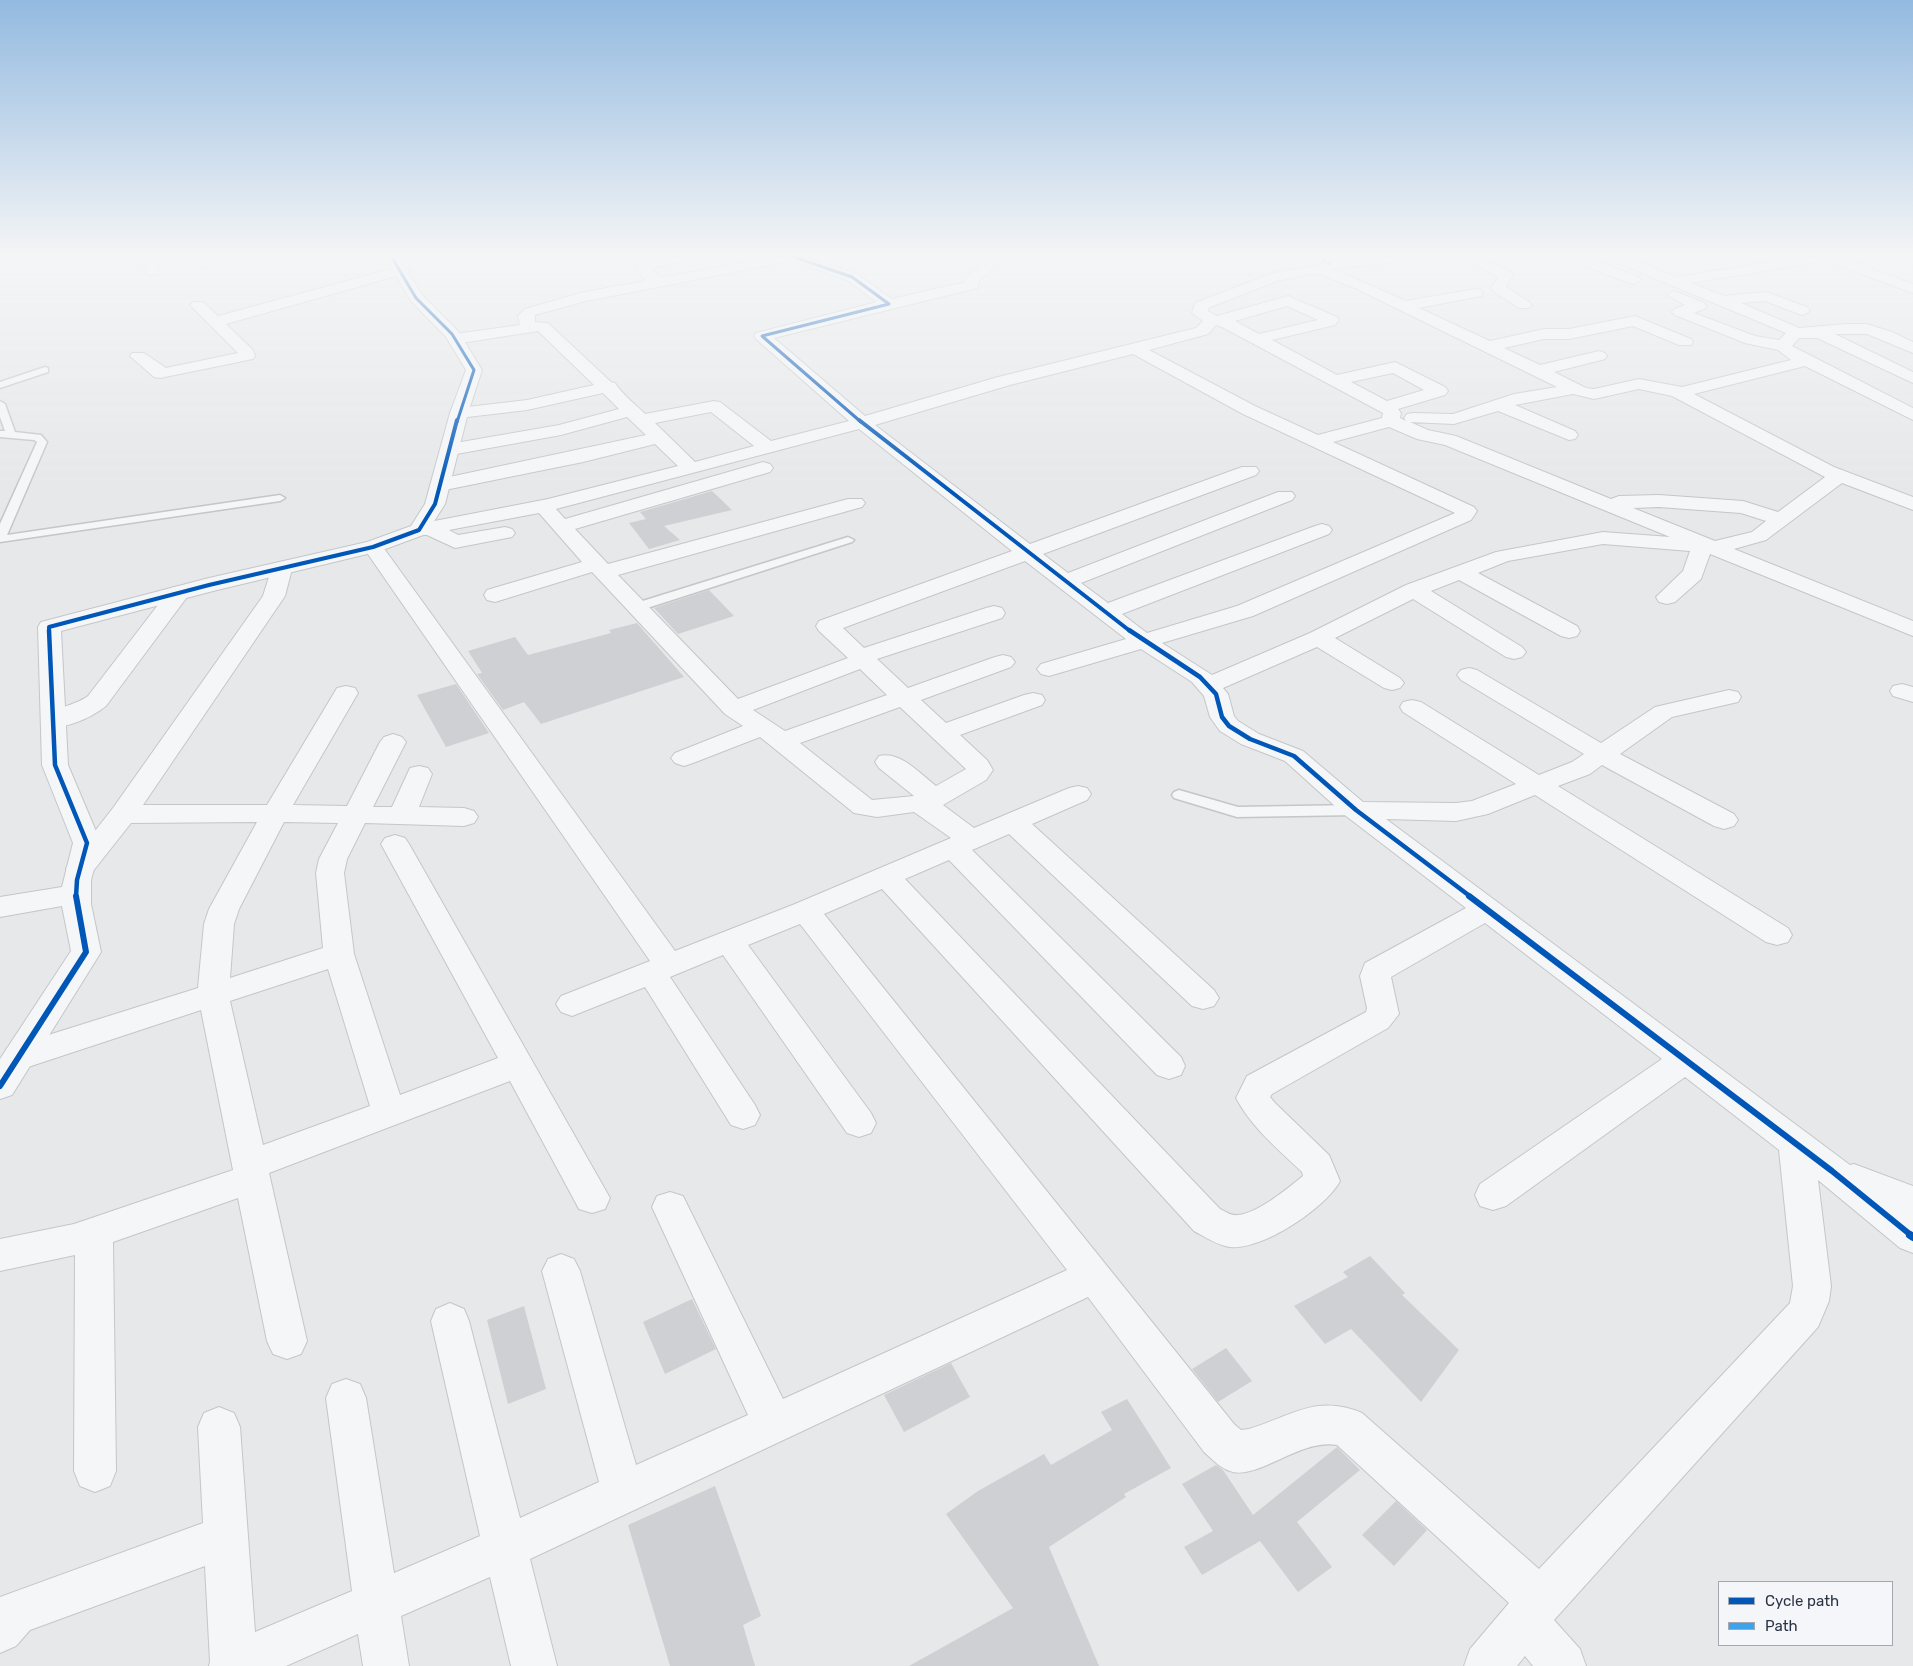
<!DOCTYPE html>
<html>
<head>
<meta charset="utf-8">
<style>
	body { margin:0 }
	#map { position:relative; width:1913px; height:1666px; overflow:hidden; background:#e6e8ea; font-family:Rubik,sans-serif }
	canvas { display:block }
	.legend { position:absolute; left:1718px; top:1581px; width:175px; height:65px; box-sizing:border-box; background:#f4f6f9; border:1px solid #a4a8b1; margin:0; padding:6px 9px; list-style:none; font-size:15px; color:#2b3445 }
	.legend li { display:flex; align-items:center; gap:10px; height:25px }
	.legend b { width:25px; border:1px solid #a4a8b1 }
</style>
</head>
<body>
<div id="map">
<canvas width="1913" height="1666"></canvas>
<ul class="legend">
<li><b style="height:6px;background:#0057b8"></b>Cycle path</li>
<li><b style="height:6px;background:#3ea3ec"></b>Path</li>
</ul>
</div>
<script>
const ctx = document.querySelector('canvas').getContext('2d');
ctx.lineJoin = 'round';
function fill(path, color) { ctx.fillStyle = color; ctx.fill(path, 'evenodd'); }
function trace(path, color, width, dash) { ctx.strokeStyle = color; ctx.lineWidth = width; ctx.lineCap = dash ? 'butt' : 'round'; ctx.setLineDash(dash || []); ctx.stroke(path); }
const building = new Path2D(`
	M 712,491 L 732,510 L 664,526 L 680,540 L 649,549 L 629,523 L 646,519 L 640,512 Z
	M 709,590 L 734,616 L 678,634 L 654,608 Z
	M 637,623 L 684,677 L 541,724 L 524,702 L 503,710 L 477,674 L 482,673 L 468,651 L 515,637 L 528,655 L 611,633 L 609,630 Z
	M 456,684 L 489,733 L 446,747 L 417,695 Z
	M 1370,1256 L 1405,1293 L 1402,1295 L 1459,1350 L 1421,1402 L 1351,1329 L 1325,1344 L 1294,1306 L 1348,1277 L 1343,1272 Z
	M 692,1299 L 716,1349 L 665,1374 L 643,1322 Z
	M 524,1306 L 546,1389 L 508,1404 L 487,1320 Z
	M 1226,1348 L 1252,1381 L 1218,1402 L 1192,1369 Z
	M 951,1363 L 970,1397 L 904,1432 L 884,1395 Z
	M 1127,1399 L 1171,1468 L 1124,1494 L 1126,1497 L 1049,1547 L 1099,1666 L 909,1666 L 1013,1608 L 946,1514 L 978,1491 L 1044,1454 L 1051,1465 L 1112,1430 L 1101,1412 Z
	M 1337,1447 L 1360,1470 L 1297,1522 L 1332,1567 L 1298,1592 L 1260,1541 L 1202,1575 L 1184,1547 L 1213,1531 L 1182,1484 L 1216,1465 L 1223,1470 L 1253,1515 Z
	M 715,1486 L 761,1616 L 743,1625 L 755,1666 L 670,1666 L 628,1525 Z
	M 1396,1501 L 1427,1530 L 1394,1566 L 1362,1535 Z`);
const service = new Path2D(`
	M 45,367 L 48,368 L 48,372 L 0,388 L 0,382 Z
	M 0,401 L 5,404 L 15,432 L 41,435 L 47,442 L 7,535 L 280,495 L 285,498 L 280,501 L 0,542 L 0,524 L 37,442 L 34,440 L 0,437 L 0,431 L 5,431 L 0,417 Z
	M 848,537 L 854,540 L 852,542 L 641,610 L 633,610 L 631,607 L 633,604 Z
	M 1179,790 L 1238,807 L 1356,805 L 1363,810 L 1356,815 L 1237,817 L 1174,798 L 1172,795 L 1174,792 Z`);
const minor = new Path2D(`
	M 137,257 L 151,257 L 160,272 L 158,275 L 148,275 Z
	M 194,257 L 208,257 L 212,264 L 205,268 L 200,267 Z
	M 669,257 L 696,257 L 694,260 L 651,268 L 660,278 L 772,257 L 806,257 L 857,274 L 892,299 L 965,282 L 968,276 L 991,257 L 1006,257 L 980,280 L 977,288 L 774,338 L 865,416 L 998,377 L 1196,328 L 1203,321 L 1192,313 L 1195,303 L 1273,273 L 1315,266 L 1339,259 L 1414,257 L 1412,260 L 1407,261 L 1333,269 L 1406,301 L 1476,289 L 1481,290 L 1483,293 L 1481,296 L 1419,308 L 1490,341 L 1544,329 L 1569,329 L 1635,316 L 1691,339 L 1693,342 L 1691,345 L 1679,345 L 1633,326 L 1569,339 L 1544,339 L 1504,348 L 1540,365 L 1599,351 L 1605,353 L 1607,356 L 1605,359 L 1554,372 L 1586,388 L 1594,389 L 1639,379 L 1682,387 L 1791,360 L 1778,350 L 1745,343 L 1675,315 L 1672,312 L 1675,309 L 1685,305 L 1667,295 L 1674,291 L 1704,303 L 1707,306 L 1704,309 L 1694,313 L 1755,336 L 1779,340 L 1786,333 L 1611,260 L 1609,257 L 1627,257 L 1676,277 L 1801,257 L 1840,257 L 1913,284 L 1913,293 L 1826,261 L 1691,283 L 1724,296 L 1766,292 L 1807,307 L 1810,310 L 1807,313 L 1802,315 L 1765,301 L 1741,303 L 1799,328 L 1846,324 L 1867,324 L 1892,332 L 1913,342 L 1913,353 L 1867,334 L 1835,334 L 1913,372 L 1913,383 L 1817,338 L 1799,338 L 1792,346 L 1913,408 L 1913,420 L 1805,366 L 1694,394 L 1834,467 L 1913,497 L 1913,510 L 1842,483 L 1766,540 L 1734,549 L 1913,621 L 1913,636 L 1710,554 L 1701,579 L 1675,602 L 1667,604 L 1659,602 L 1656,597 L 1683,571 L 1690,551 L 1603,544 L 1508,561 L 1478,573 L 1577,626 L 1580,631 L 1577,636 L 1569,638 L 1561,636 L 1459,580 L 1431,591 L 1522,647 L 1526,652 L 1522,657 L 1514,659 L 1506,657 L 1413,599 L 1335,638 L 1400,678 L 1404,683 L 1400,688 L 1392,690 L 1384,688 L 1317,647 L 1223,688 L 1228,694 L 1234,716 L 1238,721 L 1259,734 L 1303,751 L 1363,802 L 1456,803 L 1472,801 L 1516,784 L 1403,712 L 1400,707 L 1403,702 L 1412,700 L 1421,702 L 1539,775 L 1572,762 L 1584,754 L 1461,680 L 1457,675 L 1461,670 L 1469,668 L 1477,670 L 1601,743 L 1655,707 L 1729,690 L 1738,692 L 1741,697 L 1738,702 L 1672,717 L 1620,754 L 1734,814 L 1738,820 L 1734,826 L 1724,829 L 1714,826 L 1602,765 L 1590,774 L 1558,786 L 1788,928 L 1792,935 L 1788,942 L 1777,945 L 1766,942 L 1535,795 L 1488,814 L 1456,821 L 1386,819 L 1850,1165 L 1854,1164 L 1913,1186 L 1913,1253 L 1900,1248 L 1818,1180 L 1831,1286 L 1829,1301 L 1818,1327 L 1554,1620 L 1580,1649 L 1586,1666 L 1533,1666 L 1525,1656 L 1517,1666 L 1464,1666 L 1470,1649 L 1509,1603 L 1337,1445 C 1300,1439 1261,1478 1233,1472 C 1221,1469 1213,1460 1204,1452 L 1088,1297 L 530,1559 L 557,1666 L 511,1666 L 490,1577 L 401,1616 L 409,1666 L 363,1666 L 358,1634 L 286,1666 L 209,1666 L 210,1662 L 205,1566 L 30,1630 L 16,1646 L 0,1653 L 0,1597 L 203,1523 L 198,1427 L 204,1413 L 219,1407 L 234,1413 L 240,1427 L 255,1632 L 352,1591 L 326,1398 L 332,1384 L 346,1379 L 360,1384 L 366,1398 L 394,1573 L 480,1536 L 431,1321 L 436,1309 L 450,1303 L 464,1309 L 469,1321 L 520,1518 L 599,1482 L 542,1271 L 548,1259 L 561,1254 L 574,1259 L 580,1271 L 636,1465 L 748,1415 L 652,1207 L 657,1196 L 670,1192 L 683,1196 L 783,1399 L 1067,1270 L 800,924 L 748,945 L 871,1113 L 876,1123 L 871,1133 L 859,1137 L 847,1133 L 723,955 L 670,977 L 755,1105 L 760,1115 L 755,1125 L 743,1129 L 731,1125 L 645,987 L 572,1016 L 561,1012 L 556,1004 L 561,996 L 650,961 L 363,547 L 366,543 L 373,541 L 380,543 L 675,951 L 795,904 L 951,838 L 914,812 L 877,817 L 854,813 L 760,737 L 693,763 L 684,766 L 675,763 L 671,758 L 675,753 L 743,726 L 725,714 L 592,572 L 495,602 L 487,600 L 484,595 L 487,590 L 582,562 L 539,513 L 449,530 L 458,535 L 505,527 L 512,529 L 515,533 L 512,537 L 455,548 L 427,535 L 412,534 L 409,530 L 412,526 L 419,524 L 548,499 L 678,466 L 655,444 L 583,462 L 440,491 L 433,489 L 430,485 L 433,481 L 440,479 L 646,435 L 627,417 L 561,435 L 451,455 L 444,453 L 442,449 L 444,445 L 559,425 L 619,409 L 603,393 L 527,410 L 459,418 L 453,417 L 450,413 L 453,409 L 459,408 L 527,400 L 594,385 L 538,331 L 455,344 L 447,339 L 455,334 L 520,325 L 518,316 L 525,309 L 584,292 L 646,281 L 634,266 L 636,263 ZM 792,261 L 847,280 L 877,302 L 756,333 L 754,336 L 756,339 L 849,421 L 771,441 L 720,402 L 714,401 L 645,414 C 636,405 623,395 615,383 L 611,382 L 548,323 L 535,322 L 535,315 L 586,301 ZM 1312,274 L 1320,274 L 1357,289 L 1557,387 L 1514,394 L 1453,414 L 1413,413 L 1407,414 L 1404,418 L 1406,421 L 1400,418 L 1401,413 L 1398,409 L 1445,395 L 1448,391 L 1445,387 L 1395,362 L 1337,375 L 1272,340 L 1335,325 L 1339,320 L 1337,317 L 1288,296 L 1217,316 L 1208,311 L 1208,308 L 1277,281 ZM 1287,306 L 1318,320 L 1259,334 L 1235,321 ZM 1216,325 L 1222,327 L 1383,413 L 1382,418 L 1318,435 L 1255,406 L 1149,350 L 1208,334 ZM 1133,354 L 1243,414 L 1455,513 L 1237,606 L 1147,633 L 1122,614 L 1329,534 L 1332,530 L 1329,526 L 1322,524 L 1315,526 L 1108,603 L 1081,583 L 1292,500 L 1295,496 L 1292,492 L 1278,492 L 1068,573 L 1043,554 L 1256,475 L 1259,471 L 1256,467 L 1242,467 L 1030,544 L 875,425 L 1010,385 ZM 1393,373 L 1424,390 L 1387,401 L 1351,382 ZM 1639,389 L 1672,396 L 1825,477 L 1778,512 L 1743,501 L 1659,495 L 1619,496 L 1611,499 L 1456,436 L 1428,430 L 1410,422 L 1454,424 L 1498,411 L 1569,440 L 1575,439 L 1578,435 L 1575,431 L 1515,405 L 1573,394 L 1594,399 ZM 711,412 L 754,446 L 695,462 L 655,423 ZM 1389,427 L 1417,439 L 1445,445 L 1670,537 L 1603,532 L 1496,552 L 1406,585 L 1310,633 L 1212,675 L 1162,643 L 1253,616 L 1471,520 L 1477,511 L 1474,507 L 1333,442 ZM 859,429 L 1012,551 L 819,621 L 816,626 L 819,631 L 848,658 L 738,699 L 618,575 L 862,507 L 865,503 L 862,499 L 848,499 L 608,564 L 575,529 L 770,472 L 773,468 L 770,464 L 763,462 L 565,519 L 556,509 ZM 1659,507 L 1741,513 L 1766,521 L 1752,532 L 1715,541 L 1633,508 ZM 1025,561 L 1126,639 L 1041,664 L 1037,669 L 1041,674 L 1049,676 L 1141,649 L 1192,682 L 1204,696 L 1210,717 L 1220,731 L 1241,744 L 1285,761 L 1346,816 L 1466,908 L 1365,963 L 1360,976 L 1367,1008 L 1366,1012 L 1247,1076 L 1236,1098 C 1252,1128 1278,1149 1302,1172 L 1303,1176 C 1287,1189 1258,1213 1238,1215 C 1231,1216 1226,1212 1220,1209 L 905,879 L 949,860 L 1157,1075 L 1169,1079 L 1181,1075 L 1185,1066 L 1181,1057 L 972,850 L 1009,834 L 1192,1006 L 1203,1009 L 1214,1006 L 1219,998 L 1214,990 L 1032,824 L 1087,800 L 1091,794 L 1087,788 L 1078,786 L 1069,788 L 974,828 L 943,805 L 986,780 L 993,770 L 987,760 L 960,735 L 1042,705 L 1045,700 L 1042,695 L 1033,693 L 1024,695 L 946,723 L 921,700 L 1011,667 L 1015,662 L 1011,657 L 1003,655 L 995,657 L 908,688 L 877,659 L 1002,618 L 1005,613 L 1002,608 L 994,606 L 986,608 L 864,648 L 843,628 ZM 860,669 L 887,695 L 785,731 L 753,710 ZM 900,707 L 966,769 L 936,786 C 920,774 901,751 879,756 L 875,762 L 879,768 L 914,796 L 872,800 L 800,743 ZM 882,889 L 1194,1231 C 1205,1237 1217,1245 1230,1247 C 1261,1251 1326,1208 1340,1181 L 1329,1155 L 1275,1103 L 1270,1097 L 1272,1094 L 1388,1028 L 1399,1014 L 1391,977 L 1485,923 L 1662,1059 L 1480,1184 L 1475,1195 L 1480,1206 L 1493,1210 L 1506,1206 L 1685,1077 L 1779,1150 L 1793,1286 L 1790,1303 L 1539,1569 L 1362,1413 C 1316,1394 1292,1416 1249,1429 L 1241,1430 L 1234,1424 L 824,914 Z
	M 1462,257 L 1479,257 L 1511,272 L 1513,275 L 1506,287 L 1529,302 L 1532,305 L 1529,308 L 1519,308 L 1493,291 L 1491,288 L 1498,277 Z
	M 1568,257 L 1587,257 L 1639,277 L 1641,280 L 1634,284 L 1629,283 L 1570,260 Z
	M 402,266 L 409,270 L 407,273 L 226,324 L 253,350 L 255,356 L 253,359 L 160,378 L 154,377 L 130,356 L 132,353 L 144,353 L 166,368 L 238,353 L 190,305 L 193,302 L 203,302 L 218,316 Z
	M 281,563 L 289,564 L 292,569 L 285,596 L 143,805 L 267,805 L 337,688 L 346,686 L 355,688 L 358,693 L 293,805 L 347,806 L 380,742 L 384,737 L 393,734 L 402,737 L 406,742 L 373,807 L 392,807 L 410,768 L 419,766 L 428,768 L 432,774 L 419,807 L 464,808 L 474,811 L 478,817 L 474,823 L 464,826 L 365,823 L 347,859 L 344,873 L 354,954 L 400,1095 L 498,1058 L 381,844 L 385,838 L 395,835 L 405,838 L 409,844 L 610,1198 L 605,1209 L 592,1213 L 579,1209 L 510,1081 L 269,1173 L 307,1341 L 301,1354 L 287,1359 L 273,1354 L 267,1341 L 238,1198 L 113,1242 L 116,1471 L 110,1486 L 95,1492 L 80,1486 L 74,1471 L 75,1255 L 0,1271 L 0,1239 L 74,1224 L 233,1170 L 201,1010 L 19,1070 L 7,1066 L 3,1057 L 7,1048 L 198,988 L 204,924 L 209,909 L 257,822 L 131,823 L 90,875 L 80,877 L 70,875 L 66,868 L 113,808 L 263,596 L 273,564 ZM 284,822 L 338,823 L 319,859 L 316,873 L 323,948 L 230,978 L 234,924 L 239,909 ZM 328,969 L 370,1106 L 263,1145 L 230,1001 Z
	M 179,586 L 187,588 L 190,593 L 106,706 C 91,718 63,731 44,726 L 41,721 C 50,708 75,706 88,696 L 171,588 Z
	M 1902,684 L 1913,687 L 1913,702 L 1893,696 L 1890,691 L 1893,686 Z`);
const tertiary = new Path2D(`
	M 387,257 L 401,257 L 401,261 L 422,295 L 458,331 L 482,370 L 468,413 L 445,504 L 426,534 L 380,551 L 213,591 L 61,631 L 68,765 L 101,843 L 91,880 L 91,904 L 101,952 L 12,1095 L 0,1099 L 0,1059 L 71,951 L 62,906 L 0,917 L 0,897 L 62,887 L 73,843 L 42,765 L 38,627 L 41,622 L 209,578 L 367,542 L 411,526 L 425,504 L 450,413 L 466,370 L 446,337 L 411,301 L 387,261 Z`);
const quiet = new Path2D(`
	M 1316,257 L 1333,265`);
const cyclewayFar4 = new Path2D(`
	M 394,257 L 394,261 L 416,298 L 452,334 L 474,370 L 457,422
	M 794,257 L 852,277 L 889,304 L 762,336 L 861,422`);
const cyclewayFar3 = new Path2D(`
	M 859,420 L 1130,631
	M 49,631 L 49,627 L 209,585 L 373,547 L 419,530 L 435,504 L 457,420`);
const cyclewayFar2 = new Path2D(`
	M 49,630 L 55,765 L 87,843 L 77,880 L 76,897
	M 1129,630 L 1200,677 L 1216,694 L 1222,717 L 1229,726 L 1250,739 L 1294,756 L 1356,810 L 1471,897`);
const cyclewayFar1 = new Path2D(`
	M 1469,896 L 1832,1171 L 1912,1236
	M 0,1086 L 86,952 L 76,896`);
const cycleway = new Path2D(`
	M 1910,1235 L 1913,1237`);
fill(building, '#ced0d3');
trace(service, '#c4c6c8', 3);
trace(minor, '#c4c6c8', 2);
trace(tertiary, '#c4c6c8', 2);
fill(service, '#f5f6f7');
fill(minor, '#f5f6f7');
fill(tertiary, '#f5f6f7');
trace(quiet, '#3ea3ec', 2, [4.5, 2]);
trace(cyclewayFar4, '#0057b8', 3);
trace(cyclewayFar3, '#0057b8', 4);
trace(cyclewayFar2, '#0057b8', 4.5);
trace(cyclewayFar1, '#0057b8', 6);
trace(cycleway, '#0057b8', 8);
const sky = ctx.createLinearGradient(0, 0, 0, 490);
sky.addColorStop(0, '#93bae0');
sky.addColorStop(0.52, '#f4f5f6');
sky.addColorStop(1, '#f4f5f600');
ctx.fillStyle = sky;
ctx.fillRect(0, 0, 1913, 490);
</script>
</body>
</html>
